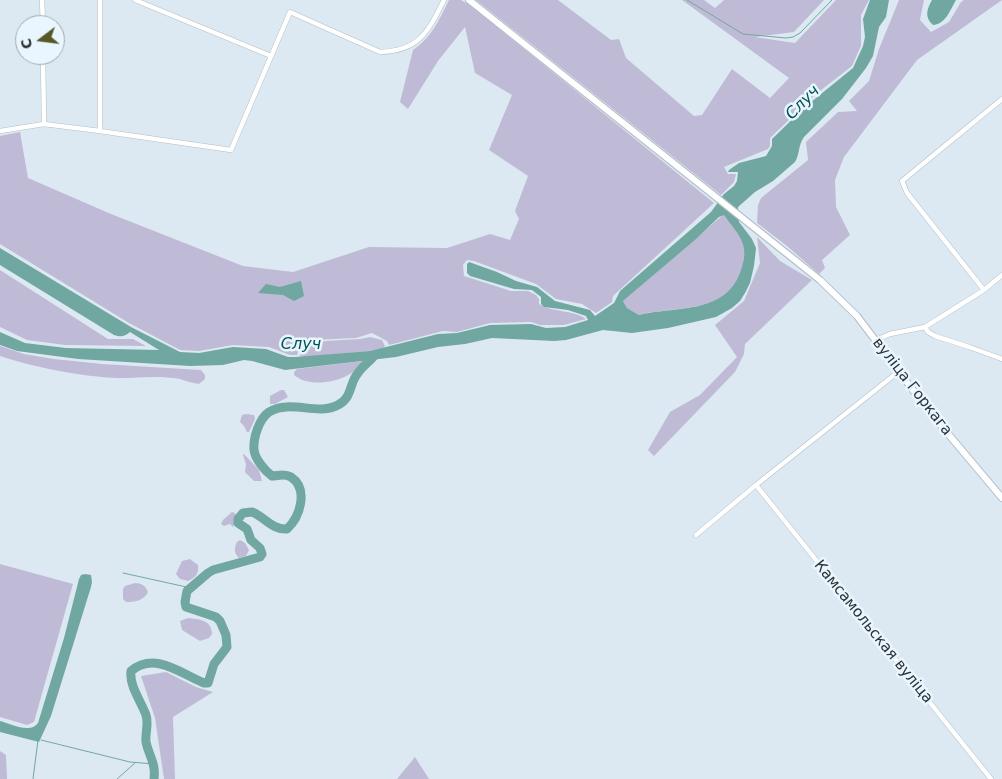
<!DOCTYPE html>
<html>
<head>
<meta charset="utf-8">
<style>
	body { margin:0 }
	#map { position:relative; width:1002px; height:779px; overflow:hidden; background:#dde9f2; font-family:"DejaVu Sans",sans-serif }
	canvas { display:block }
	.north { position:absolute; left:15px; top:15px; width:50px; height:50px; box-sizing:border-box; background:#eaf6ff; border:1px solid #9ea8ae; border-radius:50%; rotate:255deg; font-size:14px; font-weight:700; line-height:20px; text-align:center; color:#2d3235 }
	.north::after { content:''; display:block; margin:auto; width:18px; height:22px; background:#595926; clip-path:polygon(50% 0,100% 100%,50% 72%,0 100%) }
</style>
</head>
<body>
<div id="map">
<canvas width="1002" height="779"></canvas>
<div class="north">С</div>
</div>
<script>
const ctx = document.querySelector('canvas').getContext('2d');
ctx.lineJoin = 'round';
function fill(path, color) { ctx.fillStyle = color; ctx.fill(path, 'evenodd'); }
function trace(path, color, width, dash) { ctx.strokeStyle = color; ctx.lineWidth = width; ctx.lineCap = dash ? 'butt' : 'round'; ctx.setLineDash(dash || []); ctx.stroke(path); }
function label(font, color, halo, rows, align = 'center') {
  ctx.font = font + ' "DejaVu Sans",sans-serif'; ctx.lineWidth = 5; ctx.setLineDash([]); ctx.textBaseline = 'middle'; ctx.strokeStyle = halo; ctx.fillStyle = color; for (const [text, x, y, turn = 0] of rows) {
    ctx.save(); ctx.translate(x, y); ctx.rotate((+turn || 0) * Math.PI / 180); ctx.textAlign = isNaN(turn) ? turn : align; if (halo) ctx.strokeText(text, 0, 0); ctx.fillText(text, 0, 0); ctx.restore();
  }
}
const green = new Path2D(`
	M 449,0 L 461,0 L 471,6 L 714,203 L 613,296 L 612,302 L 596,313 L 582,304 L 556,299 L 536,284 L 474,261 L 467,260 L 463,265 L 464,276 L 511,291 L 528,291 L 536,295 L 539,299 L 539,304 C 553,313 572,309 586,319 L 564,325 L 540,325 L 531,322 L 490,323 L 457,332 L 443,331 L 389,345 L 387,341 L 372,333 L 356,338 L 312,340 L 299,349 L 297,355 L 290,355 L 269,347 L 233,345 L 199,351 L 180,350 L 129,323 L 0,244 L 0,136 L 20,132 L 28,178 L 111,214 L 243,266 L 293,272 L 369,247 L 447,248 L 490,234 L 510,240 L 519,219 L 515,211 L 528,176 L 489,150 L 512,95 L 475,73 L 465,27 L 438,61 L 408,109 L 400,102 L 413,50 C 432,37 439,20 449,0 Z
	M 476,0 L 558,0 L 611,40 L 619,39 L 626,58 L 694,116 L 702,115 L 732,69 L 770,98 L 789,78 L 682,0 L 704,0 L 715,8 L 724,0 L 824,0 L 794,32 L 755,37 L 795,43 L 836,0 L 869,0 L 861,15 L 861,46 L 852,66 L 816,94 L 770,138 L 770,146 L 768,149 L 724,167 L 728,174 L 736,174 L 734,182 L 721,195 Z
	M 899,0 L 924,0 L 920,20 L 931,32 L 949,22 L 961,2 L 964,0 L 1002,0 L 917,60 L 844,157 L 835,180 L 836,207 L 850,235 L 822,260 L 825,268 L 819,274 L 787,246 L 757,223 L 758,205 L 761,198 L 808,160 L 806,142 L 838,112 L 857,111 L 849,101 L 869,81 L 879,49 Z
	M 724,214 C 741,238 753,246 739,277 C 722,314 672,306 639,315 L 627,308 L 623,301 Z
	M 757,237 L 780,261 L 812,280 L 745,344 L 744,354 L 735,372 L 654,456 L 648,450 L 670,412 L 700,395 L 737,357 L 715,325 L 744,301 L 760,263 Z
	M 0,270 L 108,339 L 133,339 L 146,346 L 65,345 L 27,340 L 0,327 Z
	M 370,337 L 382,340 L 385,346 L 384,348 L 370,351 L 303,357 L 300,356 L 300,350 C 321,336 346,343 370,337 Z
	M 0,346 L 24,354 L 54,359 L 102,364 L 201,370 L 205,375 L 205,379 L 199,384 C 192,383 186,381 180,379 C 159,375 139,378 118,378 C 84,377 32,367 0,356 Z
	M 363,361 C 353,381 311,390 294,375 L 294,372 L 297,369 Z
	M 281,390 L 284,390 L 288,397 L 275,404 L 270,404 L 270,396 Z
	M 246,414 L 254,415 L 255,419 L 249,432 L 247,432 L 244,426 L 240,422 L 242,415 Z
	M 244,454 L 259,470 L 262,481 L 254,481 L 245,472 L 246,464 L 243,455 Z
	M 232,512 L 235,513 C 236,516 237,523 233,527 L 230,524 L 224,526 L 221,524 L 223,520 Z
	M 240,540 L 245,543 L 249,550 L 246,556 L 239,558 C 234,554 234,547 237,542 Z
	M 190,559 L 198,565 C 199,573 196,578 188,581 L 180,579 L 176,574 L 182,561 Z
	M 0,564 L 73,584 L 34,722 L 27,725 L 0,717 Z
	M 135,583 C 141,583 146,586 148,592 C 144,601 134,602 126,602 L 123,599 L 123,589 L 125,586 Z
	M 188,618 C 199,619 212,620 212,634 L 209,638 L 200,641 L 182,630 L 180,621 Z
	M 166,672 L 196,687 L 213,692 L 173,717 L 175,779 L 164,779 L 155,718 L 141,676 Z
	M 0,751 L 6,755 L 7,779 L 0,779 Z
	M 415,757 L 429,779 L 397,779 Z`);
const water = new Path2D(`
	M 870,0 L 889,0 L 886,17 L 879,27 L 873,56 L 866,68 L 842,99 L 804,137 C 798,145 800,154 795,162 L 773,181 L 755,192 L 738,207 L 739,222 L 752,239 L 756,248 L 754,266 L 750,283 L 745,293 L 740,301 L 732,308 L 716,317 L 668,328 L 632,333 L 603,330 L 566,340 L 554,341 L 492,338 L 465,344 L 438,347 L 396,357 L 285,370 L 252,361 L 244,360 L 223,365 L 190,366 L 78,359 L 17,351 L 0,345 L 0,332 L 25,343 L 66,348 L 159,350 L 130,332 C 124,337 121,337 114,335 L 0,265 L 0,248 L 131,327 L 180,352 L 199,353 L 233,347 L 266,349 L 288,357 L 295,357 L 370,351 L 438,334 L 457,333 L 490,325 L 531,324 L 546,328 L 565,327 L 588,320 L 586,316 L 568,310 L 544,307 L 541,304 L 541,297 L 532,290 L 514,289 L 470,276 L 467,273 L 467,264 L 469,262 L 497,272 L 516,281 L 537,287 L 555,301 L 590,310 L 595,316 L 614,303 L 620,291 L 711,212 L 724,194 L 734,186 L 737,181 L 738,172 L 728,172 L 729,170 L 739,163 L 766,156 L 772,146 L 772,139 L 805,107 L 853,68 L 863,46 L 865,37 L 863,19 ZM 724,215 C 740,237 751,245 740,273 C 724,315 674,306 639,315 L 627,308 L 623,301 L 696,239 L 719,217 Z
	M 932,0 L 956,0 C 950,10 946,24 933,25 C 924,17 927,9 932,0 Z
	M 301,281 L 304,296 L 294,301 L 283,295 L 258,293 L 266,284 L 280,287 Z
	M 85,574 L 91,575 L 92,582 L 91,587 L 51,716 L 39,742 L 0,732 L 0,721 C 11,724 30,734 38,723 L 64,638 L 79,579 L 81,575 Z`);
const stream = new Path2D(`
	M 687,0 L 743,34 L 786,38 L 793,37 L 800,33 L 832,0
	M 123,573 L 191,588
	M 41,740 L 130,762 L 154,764
	M 33,779 L 38,740
	M 117,779 L 135,763`);
const river = new Path2D(`
	M 154,779 C 156,763 149,756 146,742 C 145,733 149,724 146,715 C 141,701 129,686 131,671 C 155,651 181,674 204,683 L 208,683 L 214,664 L 227,647 L 226,635 L 220,621 L 216,617 L 186,607 L 185,602 L 187,591 L 208,573 L 213,570 L 260,557 L 262,554 L 260,548 L 251,540 L 247,529 L 238,523 L 238,519 L 243,513 L 252,512 C 265,517 272,530 287,529 C 300,517 309,489 291,477 C 284,473 278,476 272,476 C 265,471 255,459 254,450 C 253,438 259,419 269,412 C 290,399 318,416 338,405 C 353,397 349,383 358,373 C 362,367 369,362 374,356`);
const street = new Path2D(`
	M 42,0 L 43,25
	M 100,0 L 100,131
	M 135,0 L 271,56
	M 43,55 L 44,124
	M 0,131 L 44,124 L 100,131 L 231,150 L 290,12 L 380,52 C 419,51 428,32 444,0
	M 984,290 L 907,193 L 902,181 L 1002,99
	M 925,327 L 928,332 L 935,336 L 969,347 L 1002,359
	M 876,340 L 890,334 L 925,327 L 984,290 L 1002,275
	M 756,485 L 991,779
	M 696,535 L 756,485 L 898,372`);
const secondary = new Path2D(`
	M 469,0 L 820,280 L 857,316 L 928,410 L 1002,498`);
const streetNames = [
	["вуліца Горкага",912,387,52],
	["Камсамольская вуліца",873,632,51]
];
const waterNames = [
	["Случ",803,103,-45],
	["Случ",301,345]
];
fill(green, '#bfbbd6');
fill(water, '#71a7a1');
trace(stream, '#71a7a1', 1);
trace(river, '#71a7a1', 9);
trace(street, '#b2bec6', 5.5);
trace(secondary, '#b2bec6', 8);
trace(street, '#fff', 4.5);
trace(secondary, '#fff', 6);
label('15px', '#2d3235', '#eaf6ff', streetNames);
label('italic 16px', '#00544f', '#eaf6ff', waterNames);
</script>
</body>
</html>
